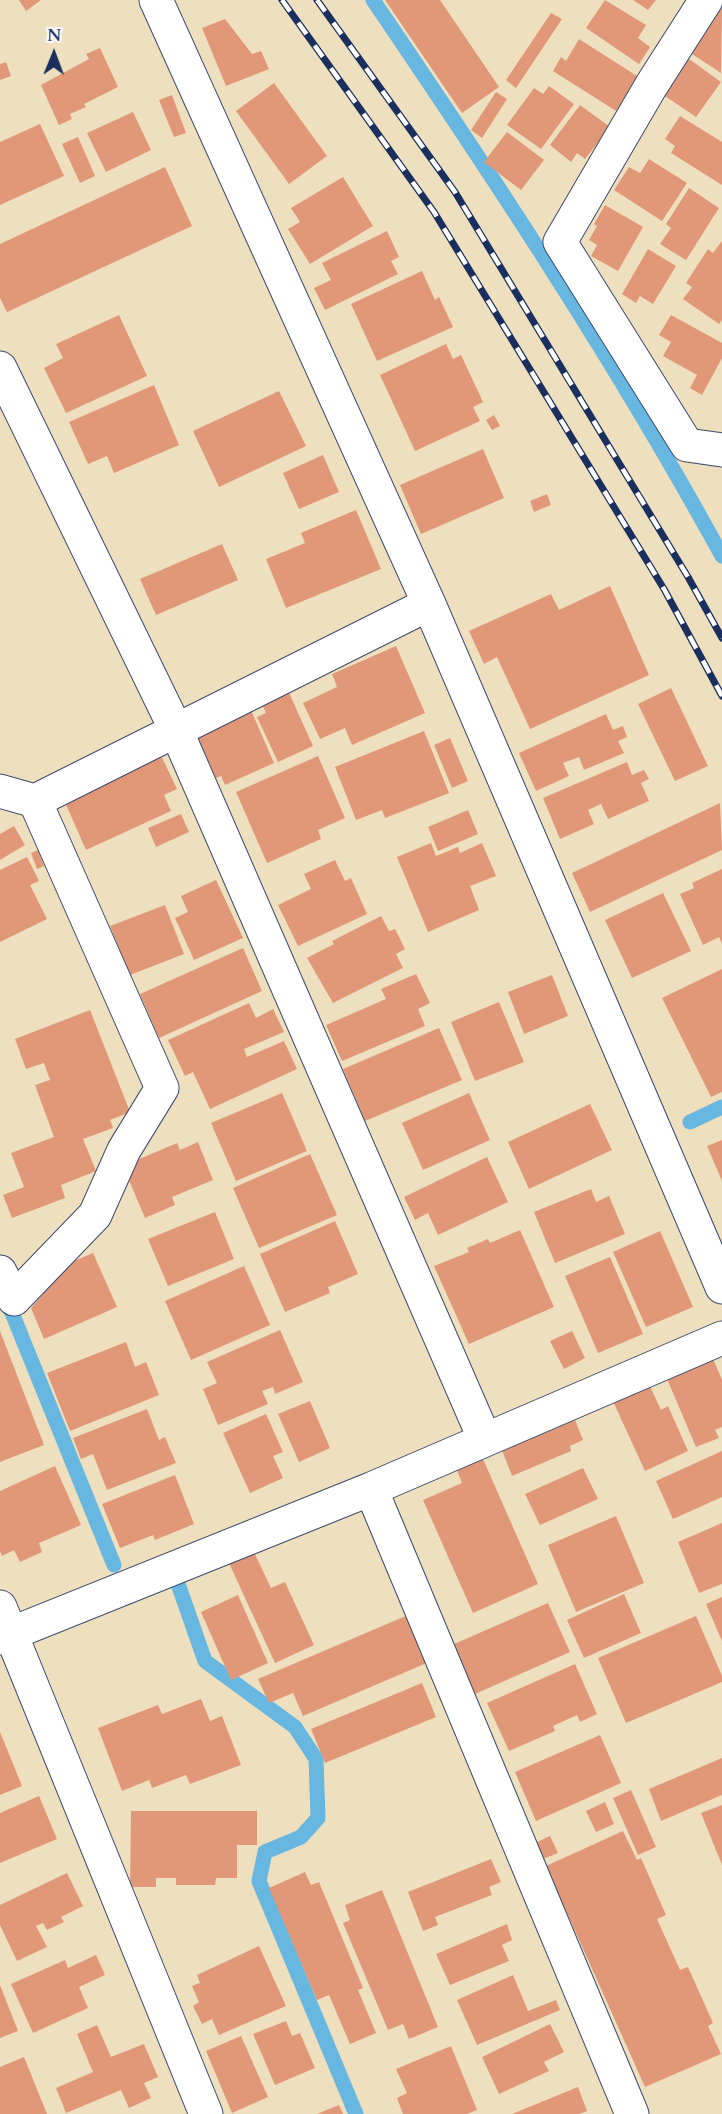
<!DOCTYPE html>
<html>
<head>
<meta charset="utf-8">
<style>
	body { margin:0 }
	#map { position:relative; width:722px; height:2114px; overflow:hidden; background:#eee0bf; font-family:Cardo,serif }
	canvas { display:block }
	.north { position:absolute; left:24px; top:24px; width:60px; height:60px; -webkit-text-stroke:4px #fff; paint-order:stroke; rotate:1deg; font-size:16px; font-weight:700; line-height:24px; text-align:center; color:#1b2f5e }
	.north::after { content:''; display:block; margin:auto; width:21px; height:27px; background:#1b2f5e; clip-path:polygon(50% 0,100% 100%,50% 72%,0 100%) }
</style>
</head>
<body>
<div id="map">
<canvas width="722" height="2114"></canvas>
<div class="north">N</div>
</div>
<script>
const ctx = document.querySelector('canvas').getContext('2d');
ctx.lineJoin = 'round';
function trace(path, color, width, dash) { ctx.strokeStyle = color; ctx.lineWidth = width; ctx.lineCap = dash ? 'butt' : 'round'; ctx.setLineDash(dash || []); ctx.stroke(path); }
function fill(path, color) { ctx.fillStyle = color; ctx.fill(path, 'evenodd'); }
const stream = new Path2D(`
	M 373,0 C 496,181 617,364 722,556
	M 690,1122 L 722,1107
	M 6,1298 L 114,1565
	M 176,1578 L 205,1661 L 295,1727 L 316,1759 L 318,1818 L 301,1837 L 265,1852 L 259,1881 L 356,2114`);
const building = new Path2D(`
	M 19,0 L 41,0 L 26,11 Z
	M 385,0 L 440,0 L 499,87 L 462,113 Z
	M 605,0 L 646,25 L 638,38 L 650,47 L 639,64 L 586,28 Z
	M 633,0 L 656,0 L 648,10 Z
	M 710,1 L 722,9 L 721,73 L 686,50 Z
	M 551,13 L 562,19 L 516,88 L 506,80 Z
	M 225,19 L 252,54 L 261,51 L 269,69 L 226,86 L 202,28 Z
	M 579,39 L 637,76 L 632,84 L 642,91 L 633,105 L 624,99 L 616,111 L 553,71 L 561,57 L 566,61 Z
	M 100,48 L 118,87 L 84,104 L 86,107 L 70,114 L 72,119 L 59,125 L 41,85 L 89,59 L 86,54 Z
	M 678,51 L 721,82 L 696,117 L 653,88 Z
	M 6,62 L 11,76 L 0,80 L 0,64 Z
	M 274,83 L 327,156 L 289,184 L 236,111 Z
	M 549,86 L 574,104 L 541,149 L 507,125 L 534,88 L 543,94 Z
	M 496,92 L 507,99 L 482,138 L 471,130 Z
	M 172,95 L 186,133 L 174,137 L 159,100 Z
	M 580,105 L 610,127 L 585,159 L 577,153 L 571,162 L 550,145 Z
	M 133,112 L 151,150 L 106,172 L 87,133 Z
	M 680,116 L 722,142 L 722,185 L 671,153 L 675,146 L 665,139 Z
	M 40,124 L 64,176 L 0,205 L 0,142 Z
	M 507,132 L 544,160 L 521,190 L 484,162 Z
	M 78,137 L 95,176 L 80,183 L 62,144 Z
	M 649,159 L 687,183 L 662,221 L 614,190 L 629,167 L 640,173 Z
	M 165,167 L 192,226 L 7,312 L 0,298 L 0,244 Z
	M 343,177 L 373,226 L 310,264 L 288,229 L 300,222 L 291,208 Z
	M 689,188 L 719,208 L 686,260 L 660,244 L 671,228 L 666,224 Z
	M 605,205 L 643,227 L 618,271 L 591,256 L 597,245 L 589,240 L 597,226 L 594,224 Z
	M 387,231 L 399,257 L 391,261 L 398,274 L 325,310 L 314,288 L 331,280 L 322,263 Z
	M 722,241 L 722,320 L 719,324 L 683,299 L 692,287 L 686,283 L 708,249 L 713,253 Z
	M 648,249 L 676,266 L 653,304 L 640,296 L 636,303 L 622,294 Z
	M 422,271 L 435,300 L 439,297 L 453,327 L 377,361 L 351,304 Z
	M 119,315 L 147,376 L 66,413 L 44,368 L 63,358 L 56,344 Z
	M 671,315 L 722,343 L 722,358 L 702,395 L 690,388 L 697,375 L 663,356 L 671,342 L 659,335 Z
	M 446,344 L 453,359 L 461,355 L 483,402 L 473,407 L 480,421 L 415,451 L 380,375 Z
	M 154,385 L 179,445 L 114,473 L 107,456 L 88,464 L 69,422 Z
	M 279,391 L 306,446 L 219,487 L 193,431 Z
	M 494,415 L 500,426 L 492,430 L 486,420 Z
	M 483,449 L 504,498 L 421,534 L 400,485 Z
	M 323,455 L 339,492 L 299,509 L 283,473 Z
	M 547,494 L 551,505 L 534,512 L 530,501 Z
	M 356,510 L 381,569 L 286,608 L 266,559 L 305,543 L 301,533 Z
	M 222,544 L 238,580 L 156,615 L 140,579 Z
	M 610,586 L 649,675 L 530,729 L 497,657 L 484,664 L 469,631 L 551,594 L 559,610 Z
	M 396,646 L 425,713 L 352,745 L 345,728 L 320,739 L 303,703 L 337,687 L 332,674 Z
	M 286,686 L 313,746 L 278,762 L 257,717 L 266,713 L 259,698 Z
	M 671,688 L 708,766 L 675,781 L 638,704 Z
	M 247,701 L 274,763 L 225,785 L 221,776 L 216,778 L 192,724 Z
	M 606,714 L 613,730 L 623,726 L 627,737 L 618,741 L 624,753 L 584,770 L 579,757 L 563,763 L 569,776 L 536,791 L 519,753 Z
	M 424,731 L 449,793 L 385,818 L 382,810 L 356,820 L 335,767 Z
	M 450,738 L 468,781 L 452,788 L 434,745 Z
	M 157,747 L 177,789 L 164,795 L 171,811 L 86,850 L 60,791 Z
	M 318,756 L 345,818 L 318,830 L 321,839 L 267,863 L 236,792 Z
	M 627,762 L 632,775 L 644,770 L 649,779 L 641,783 L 649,801 L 608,819 L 601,804 L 588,810 L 594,824 L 560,839 L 543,798 Z
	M 720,803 L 722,850 L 590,912 L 572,873 Z
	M 468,810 L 478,834 L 438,851 L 428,827 Z
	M 181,814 L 189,832 L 156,847 L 148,828 Z
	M 14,826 L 25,845 L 0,860 L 0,834 Z
	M 431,843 L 436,856 L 458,847 L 460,853 L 482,843 L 496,876 L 470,886 L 479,910 L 428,932 L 397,857 Z
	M 38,850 L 44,866 L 37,869 L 31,853 Z
	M 27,857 L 39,881 L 30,885 L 47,919 L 0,942 L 0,870 Z
	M 335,860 L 345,881 L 351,878 L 367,914 L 298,946 L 278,905 L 311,889 L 304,874 Z
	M 722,869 L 722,944 L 719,937 L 703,945 L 680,894 L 694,888 L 692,883 Z
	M 216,880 L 243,938 L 194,960 L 175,918 L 188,912 L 181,896 Z
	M 663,893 L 691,951 L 632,978 L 605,920 Z
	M 165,905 L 184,954 L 130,975 L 110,926 Z
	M 381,916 L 389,931 L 395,929 L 405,949 L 396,954 L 403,968 L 333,1003 L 307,958 L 334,944 L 332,941 Z
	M 243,948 L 262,991 L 159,1038 L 140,994 Z
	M 722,969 L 722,1092 L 711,1097 L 662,998 Z
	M 416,974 L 430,1003 L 418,1009 L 425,1026 L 342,1061 L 326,1025 L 386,999 L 381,989 Z
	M 552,975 L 568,1016 L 524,1034 L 508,992 Z
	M 499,1002 L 524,1062 L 475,1081 L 451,1022 Z
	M 249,1003 L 256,1018 L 273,1009 L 284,1032 L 244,1049 L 247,1057 L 284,1041 L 297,1069 L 210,1109 L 193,1072 L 185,1076 L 168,1040 Z
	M 90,1010 L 130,1112 L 110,1120 L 113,1128 L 83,1139 L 96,1171 L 61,1185 L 65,1198 L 12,1218 L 3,1195 L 24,1187 L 11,1153 L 54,1137 L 35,1085 L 50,1080 L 44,1063 L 26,1069 L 15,1039 Z
	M 439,1028 L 462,1080 L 365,1121 L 343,1069 Z
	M 282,1093 L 307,1151 L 236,1181 L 211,1123 Z
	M 469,1093 L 490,1140 L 423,1170 L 402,1123 Z
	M 590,1104 L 612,1150 L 529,1189 L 508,1142 Z
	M 722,1140 L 722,1181 L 707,1146 Z
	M 198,1142 L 213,1180 L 172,1197 L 175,1205 L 145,1218 L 123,1166 L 177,1143 L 180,1150 Z
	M 310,1154 L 337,1215 L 259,1248 L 233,1188 Z
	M 487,1157 L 508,1202 L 438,1235 L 428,1213 L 415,1220 L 404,1197 Z
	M 591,1189 L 596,1202 L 609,1196 L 625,1234 L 555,1263 L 534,1212 Z
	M 215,1212 L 234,1259 L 168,1286 L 148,1239 Z
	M 335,1221 L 358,1274 L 328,1287 L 330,1293 L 285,1312 L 260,1254 Z
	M 520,1230 L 554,1307 L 469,1344 L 434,1266 L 469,1252 L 467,1248 L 488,1239 L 490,1243 Z
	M 660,1231 L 693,1307 L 646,1327 L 613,1252 Z
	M 93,1253 L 117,1307 L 44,1339 L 31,1308 L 69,1263 Z
	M 610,1257 L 643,1334 L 598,1353 L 565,1276 Z
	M 244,1266 L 270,1325 L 191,1360 L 165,1301 Z
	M 280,1330 L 303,1382 L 275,1394 L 273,1387 L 262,1391 L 268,1404 L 218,1425 L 203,1389 L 217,1383 L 207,1362 Z
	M 0,1331 L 44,1445 L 0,1462 Z
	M 572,1331 L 585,1358 L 564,1369 L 550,1341 Z
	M 126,1342 L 135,1367 L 146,1362 L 159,1395 L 70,1431 L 47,1373 Z
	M 712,1356 L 722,1380 L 722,1427 L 715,1430 L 719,1438 L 696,1447 L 662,1367 Z
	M 647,1380 L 661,1410 L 668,1406 L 688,1451 L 645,1471 L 611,1397 Z
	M 310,1401 L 330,1448 L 299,1462 L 278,1414 Z
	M 147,1409 L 159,1440 L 165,1437 L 176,1463 L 107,1490 L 93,1454 L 81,1459 L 73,1438 Z
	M 266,1414 L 283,1452 L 273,1456 L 283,1478 L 250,1493 L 223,1433 Z
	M 573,1415 L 583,1440 L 570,1446 L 571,1451 L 512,1476 L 500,1445 Z
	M 722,1451 L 722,1497 L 673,1519 L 656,1481 Z
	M 483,1459 L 538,1584 L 473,1613 L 423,1500 L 462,1483 L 457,1470 Z
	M 55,1466 L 81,1525 L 39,1543 L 42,1552 L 20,1562 L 14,1550 L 2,1556 L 0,1551 L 0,1491 Z
	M 583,1468 L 598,1499 L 540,1525 L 525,1494 Z
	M 175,1475 L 194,1524 L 155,1540 L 153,1535 L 120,1548 L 102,1504 Z
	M 616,1516 L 644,1583 L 576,1612 L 548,1545 Z
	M 722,1523 L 722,1584 L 699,1593 L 678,1542 Z
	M 253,1550 L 271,1588 L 285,1582 L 314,1645 L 275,1663 L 228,1561 Z
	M 624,1594 L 641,1633 L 584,1658 L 567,1620 Z
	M 238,1595 L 268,1663 L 231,1680 L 201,1612 Z
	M 722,1597 L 722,1641 L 706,1604 Z
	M 548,1603 L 570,1652 L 475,1694 L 454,1644 Z
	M 408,1615 L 429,1662 L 303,1716 L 293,1693 L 269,1703 L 258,1679 Z
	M 696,1616 L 722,1676 L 722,1682 L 626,1723 L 598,1658 Z
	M 575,1664 L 597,1714 L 580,1722 L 577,1715 L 553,1726 L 555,1731 L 509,1751 L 487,1703 Z
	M 422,1683 L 436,1717 L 325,1763 L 311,1729 Z
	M 201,1699 L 210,1721 L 222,1716 L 241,1765 L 190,1784 L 186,1775 L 152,1788 L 149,1780 L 122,1791 L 98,1728 L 158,1705 L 162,1714 Z
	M 0,1732 L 22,1786 L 0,1795 Z
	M 600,1735 L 621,1783 L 536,1821 L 515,1772 Z
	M 722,1758 L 722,1795 L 661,1821 L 649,1789 Z
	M 631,1790 L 656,1847 L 638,1855 L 613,1798 Z
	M 39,1796 L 57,1839 L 0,1863 L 0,1813 Z
	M 605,1802 L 614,1824 L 596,1832 L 586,1811 Z
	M 722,1805 L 722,1865 L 701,1813 Z
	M 131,1811 L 257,1811 L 257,1845 L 237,1845 L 237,1878 L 216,1878 L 215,1885 L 176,1885 L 176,1878 L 156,1878 L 156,1887 L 130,1887 Z
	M 623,1831 L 637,1860 L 641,1858 L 666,1915 L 657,1919 L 680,1970 L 688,1967 L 713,2023 L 708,2026 L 721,2054 L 645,2087 L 546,1866 Z
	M 550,1836 L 558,1853 L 543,1859 L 535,1843 Z
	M 491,1859 L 501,1882 L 489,1887 L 492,1895 L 435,1917 L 438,1925 L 423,1931 L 408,1892 Z
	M 305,1872 L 311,1885 L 319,1882 L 363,1988 L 358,1990 L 376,2033 L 350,2044 L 329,1995 L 317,2000 L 269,1888 Z
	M 67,1873 L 83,1906 L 61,1917 L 64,1922 L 47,1930 L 43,1923 L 36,1926 L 47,1947 L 17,1961 L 0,1925 L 0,1905 Z
	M 382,1890 L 438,2027 L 409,2039 L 403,2024 L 388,2030 L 343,1923 L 350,1920 L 345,1905 Z
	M 507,1924 L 512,1940 L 502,1945 L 509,1961 L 450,1985 L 436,1954 Z
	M 259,1946 L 286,2006 L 219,2035 L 212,2019 L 202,2024 L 193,2006 L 199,2002 L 192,1986 L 200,1983 L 197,1975 Z
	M 96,1955 L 105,1975 L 79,1987 L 88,2008 L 33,2033 L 11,1984 L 65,1960 L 68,1968 Z
	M 513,1975 L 528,2011 L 556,2000 L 560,2010 L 477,2045 L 457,2000 Z
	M 0,1985 L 18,2031 L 0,2038 Z
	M 286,2021 L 292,2036 L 300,2033 L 315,2068 L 275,2085 L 253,2034 Z
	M 550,2024 L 564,2052 L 544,2062 L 549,2071 L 499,2094 L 482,2057 Z
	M 97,2025 L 111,2057 L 144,2044 L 158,2077 L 144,2083 L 151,2098 L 129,2108 L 121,2090 L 66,2113 L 56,2088 L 93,2072 L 77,2034 Z
	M 241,2036 L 268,2097 L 232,2113 L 206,2051 Z
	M 451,2046 L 477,2110 L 467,2114 L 403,2114 L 397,2098 L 407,2093 L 396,2069 Z
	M 24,2057 L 47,2114 L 0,2114 L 0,2067 Z
	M 578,2087 L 587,2111 L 579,2114 L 512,2114 Z
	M 339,2105 L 343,2114 L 317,2114 Z`);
const minor = new Path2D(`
	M 156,0 L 429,604 L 722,1287
	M 706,0 L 651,86 L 560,242 L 687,445 L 722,450
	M 0,368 L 176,730 L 485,1440
	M 0,791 L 35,801 L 429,604
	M 0,1272 L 14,1299 L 95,1215 L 124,1150 L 162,1088 L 35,801
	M 371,1489 L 632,2114
	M 0,1607 L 206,2114
	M 0,1638 L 371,1489 L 722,1338`);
const rail = new Path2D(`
	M 282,0 L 434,212 L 664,589 L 722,696
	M 317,0 L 455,192 L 688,577 L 722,638`);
trace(stream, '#67b7e1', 15);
fill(building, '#e09878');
trace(minor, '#3b4a6d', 35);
trace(minor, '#fff', 33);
trace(rail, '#1b2f5e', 7);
trace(rail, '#fff', 4.5, [14]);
</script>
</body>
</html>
